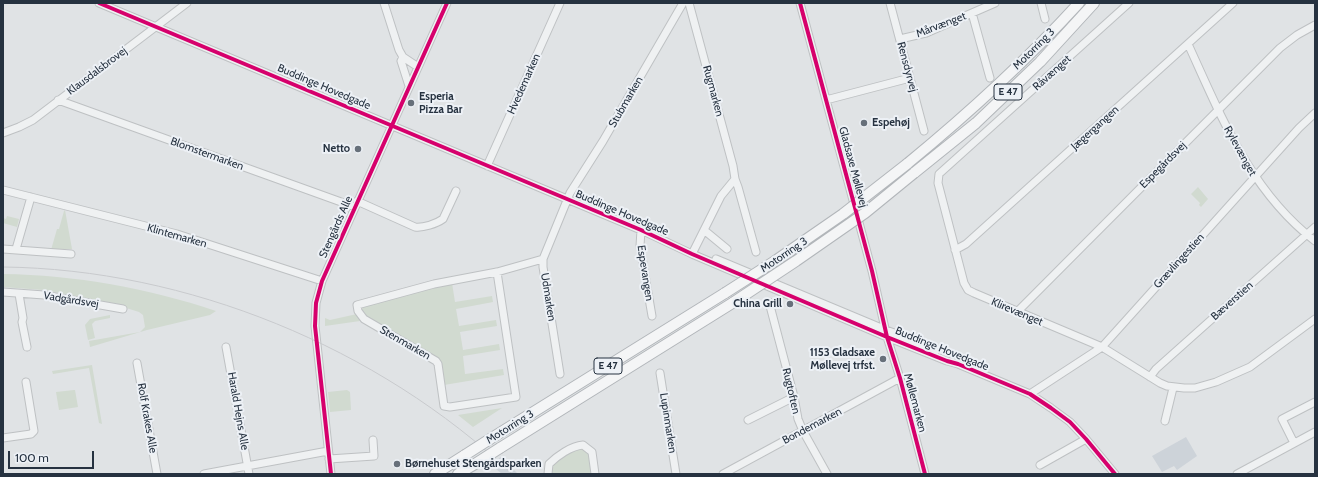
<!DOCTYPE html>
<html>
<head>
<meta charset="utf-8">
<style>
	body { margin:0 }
	#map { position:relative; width:1318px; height:477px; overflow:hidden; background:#e0e3e5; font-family:Cabin,sans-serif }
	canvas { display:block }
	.frame { position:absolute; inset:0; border:4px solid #263240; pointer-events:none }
	.scale { position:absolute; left:8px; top:451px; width:86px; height:18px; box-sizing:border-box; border:2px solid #263240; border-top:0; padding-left:5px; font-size:12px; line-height:14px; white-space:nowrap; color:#263240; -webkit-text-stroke:3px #edf1f6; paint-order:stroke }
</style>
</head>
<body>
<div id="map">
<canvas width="1318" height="477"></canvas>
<div class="frame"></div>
<div class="scale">100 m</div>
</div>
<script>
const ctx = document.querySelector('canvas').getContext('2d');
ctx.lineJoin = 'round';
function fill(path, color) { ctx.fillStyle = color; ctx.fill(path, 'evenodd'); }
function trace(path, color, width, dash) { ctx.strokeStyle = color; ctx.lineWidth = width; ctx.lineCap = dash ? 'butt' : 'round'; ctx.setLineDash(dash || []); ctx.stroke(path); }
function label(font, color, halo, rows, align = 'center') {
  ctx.font = font + ' Cabin,sans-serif'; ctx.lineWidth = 4; ctx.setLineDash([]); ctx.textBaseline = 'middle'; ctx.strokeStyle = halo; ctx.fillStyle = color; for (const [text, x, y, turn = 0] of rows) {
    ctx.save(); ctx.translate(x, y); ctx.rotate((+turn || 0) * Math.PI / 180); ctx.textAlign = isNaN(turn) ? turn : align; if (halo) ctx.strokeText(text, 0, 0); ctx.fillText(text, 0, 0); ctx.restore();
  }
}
const built = new Path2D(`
	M 1186,437 L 1197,456 L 1177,470 L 1174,466 L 1162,472 L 1152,456 Z
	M 501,457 L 518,474 L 502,474 L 490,464 Z`);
const green = new Path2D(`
	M 1198,187 L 1208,199 L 1201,207 L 1199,205 L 1200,203 L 1191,194 Z
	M 65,210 L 72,249 L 66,249 L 66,251 L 51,250 L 57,229 L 59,229 L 64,211 Z
	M 7,216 L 19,219 L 17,227 L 3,223 L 3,218 L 6,219 Z
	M 3,274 C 75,275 148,288 216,311 L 210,315 L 147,330 L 90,347 L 89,341 L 140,332 L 145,327 L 143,315 L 139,312 L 123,307 L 123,305 L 43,290 L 3,287 Z
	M 452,283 L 455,302 L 492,296 L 493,302 L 456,309 L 459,326 L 496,320 L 497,326 L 460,332 L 463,350 L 499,344 L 500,350 L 463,356 L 465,374 L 503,369 L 504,375 L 444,385 L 439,359 L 365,318 L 361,311 L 363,307 L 421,290 Z
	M 357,314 L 360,321 L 325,326 L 325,318 L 330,320 Z
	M 110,315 L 110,318 L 95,321 L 92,324 L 95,338 L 88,340 L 85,325 L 90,319 Z
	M 92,365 L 102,424 L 99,423 L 89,368 L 53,374 L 52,371 Z
	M 74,390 L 75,390 L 78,407 L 59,410 L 56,392 Z
	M 347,390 L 350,392 L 351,410 L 330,412 L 328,392 Z
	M 502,408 L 473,427 L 458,415 Z
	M 582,447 L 588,450 L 593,474 L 552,473 L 551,465 L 570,451 Z`);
const minor = new Path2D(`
	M 99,3 L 641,230 L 692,254 L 887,337 L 947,361 L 958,364 L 1030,394 L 1051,408 L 1070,422 L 1086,439 L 1115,474
	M 384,3 L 399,50 L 403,57 L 418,67
	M 689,3 L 733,166 L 735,179 L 738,187 L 756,252
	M 800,3 L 872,271 L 887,337 L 900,378 L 925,474
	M 890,3 L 924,131
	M 1041,3 L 1045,19
	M 1129,3 L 939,174 L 938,183 L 964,283 L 968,290 L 974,293 L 1102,347 L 1160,383 L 1167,386 L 1184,388 L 1195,388 L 1216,382 L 1250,367 L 1315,319
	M 972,13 L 990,78
	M 900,39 L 926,33 L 995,3
	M 1188,44 C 1221,116 1250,191 1315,241
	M 403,57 L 401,61 L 409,86
	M 58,100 L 355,207
	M 826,100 L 910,78
	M 3,133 L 19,127 L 33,120 L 187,3
	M 487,166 L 560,3
	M 3,190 L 177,234 L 322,281
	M 357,201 L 415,227 C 423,228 436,224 443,219 L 456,191
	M 641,230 L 640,246 L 652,316
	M 704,230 L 727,249
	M 3,249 L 71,254
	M 16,249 L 31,197
	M 955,250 L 966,244 L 1233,3
	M 692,254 L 721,196 L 735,179
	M 716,259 L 886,330 L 910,339 L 935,352
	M 497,272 L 516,397 L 450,407 L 444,406 L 438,364 L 436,361 L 364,319 L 358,311 L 357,305 L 434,284 L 497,272 L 543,259
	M 3,292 L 44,295 L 123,309
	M 19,294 L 23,318 L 22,322 L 27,347
	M 769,302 L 794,397 L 798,419 L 803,431 L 827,474
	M 1017,312 L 1280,48 L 1297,35 L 1315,25
	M 226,347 L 249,474
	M 137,363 L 157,474
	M 660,373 L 676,474
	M 560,374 L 543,267 L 543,259 L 570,193 L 603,141 L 683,3
	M 1150,377 L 1156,369 L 1315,227
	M 1030,394 L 1102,347 L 1299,128 L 1315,113
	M 748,420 L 794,397
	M 1165,421 L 1173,388
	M 3,438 L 31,434 L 34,431 L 26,382
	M 1294,443 L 1282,419 L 1315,402
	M 329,459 L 374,456 L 373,440
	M 1040,465 L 1086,439
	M 204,474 L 328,451
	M 331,474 L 315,326 L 316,303 L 322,281 L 447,3
	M 548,474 L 549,464 C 557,456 571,446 583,445 L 592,452 L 595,474
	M 723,474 L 900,378
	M 1237,474 L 1315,432`);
const highway = new Path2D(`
	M 907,164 C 968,114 1026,61 1079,3
	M 914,173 L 976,123 L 1040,62 L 1094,3
	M 490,439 L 725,293
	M 500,448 L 734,302
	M 435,474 L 465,455
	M 458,474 L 475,464`);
const tram = new Path2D(`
	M 3,267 C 187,269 378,347 512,474`);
const highwayBridge = new Path2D(`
	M 725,293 L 775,261 L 843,214 L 907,164
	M 734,302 L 796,261 L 865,213 L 914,173
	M 465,455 L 490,439
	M 475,464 L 500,448`);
const cycleway = new Path2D(`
	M 99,3 L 641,230 L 692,254 L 887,337 L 947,361 L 958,364 L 1030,394 L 1051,408 L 1070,422 L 1086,439 L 1115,474
	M 800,3 L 872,271 L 887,337 L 900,378 L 925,474
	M 331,474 L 315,326 L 316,303 L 322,281 L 447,3`);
const markers = [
	[411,103,4,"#67707a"],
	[864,123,4,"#67707a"],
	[358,149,4,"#67707a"],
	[790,304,4,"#67707a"],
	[883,359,4,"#67707a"],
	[397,464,4,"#67707a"]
];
const shields = [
	[1008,92,28],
	[608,366,28]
];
const shieldNames = [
	["E 47",1008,92],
	["E 47",608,366]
];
const streetNames = [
	["Mårvænget",941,25,-21],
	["Motorring 3",1034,49,-45],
	["Rensdyrvej",907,67,75],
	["Klausdalsbrovej",97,71,-37],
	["Råvænget",1052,73,-42],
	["Hvedemarken",524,84,-66],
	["Buddinge Hovedgade",324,87,23],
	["Rugmarken",713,91,75],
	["Stubmarken",626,102,-60],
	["Jægergangen",1095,128,-42],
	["Rylevænget",1240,151,61],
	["Blomstermarken",207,154,20],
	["Espegårdsvej",1163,165,-45],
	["Gladsaxe Møllevej",853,167,75],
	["Buddinge Hovedgade",622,213,23],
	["Stengårds Alle",336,227,-66],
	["Klintemarken",177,236,16],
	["Motorring 3",784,255,-34],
	["Grævlingestien",1179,261,-48],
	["Espevangen",645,273,81],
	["Udmarken",548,297,81],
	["Vadgårdsvej",71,300,9],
	["Bæverstien",1232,301,-42],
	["Klirevænget",1017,312,23],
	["Stenmarken",405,343,30],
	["Buddinge Hovedgade",942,349,22],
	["Rugtoften",791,391,77],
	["Møllemarken",915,403,75],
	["Harald Hejns Alle",238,411,80],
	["Rolf Krakes Alle",147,418,80],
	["Lupinmarken",668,423,81],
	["Bondemarken",812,426,-28],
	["Motorring 3",510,427,-32]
];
const poiNames = [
	["Esperia",419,97],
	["Pizza Bar",419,110],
	["Espehøj",872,123],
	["Netto",350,149,"right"],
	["China Grill",782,304,"right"],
	["1153 Gladsaxe",875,353,"right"],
	["Møllevej trfst.",875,366,"right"],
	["Børnehuset Stengårdsparken",405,464]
];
fill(built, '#cdd3d9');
fill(green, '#d1dad0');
trace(minor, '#bec1c3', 9);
trace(highway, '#b2b6ba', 12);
trace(minor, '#eff1f2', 7);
trace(highway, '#f4f5f6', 10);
trace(tram, '#c8cacd', 1);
trace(highwayBridge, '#b2b6ba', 12, []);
trace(highwayBridge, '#f4f5f6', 10);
trace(cycleway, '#d6006c', 4);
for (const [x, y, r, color] of markers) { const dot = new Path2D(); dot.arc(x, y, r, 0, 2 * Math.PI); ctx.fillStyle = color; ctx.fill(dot); trace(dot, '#edf1f6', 1.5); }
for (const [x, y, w] of shields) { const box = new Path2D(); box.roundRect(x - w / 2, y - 8, w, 16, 3); ctx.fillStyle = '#edf1f6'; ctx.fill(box); trace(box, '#263240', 1); }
label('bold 10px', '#263240', null, shieldNames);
label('11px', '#263240', '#edf1f6', streetNames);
label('bold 11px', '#263240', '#edf1f6', poiNames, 'left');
</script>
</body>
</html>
